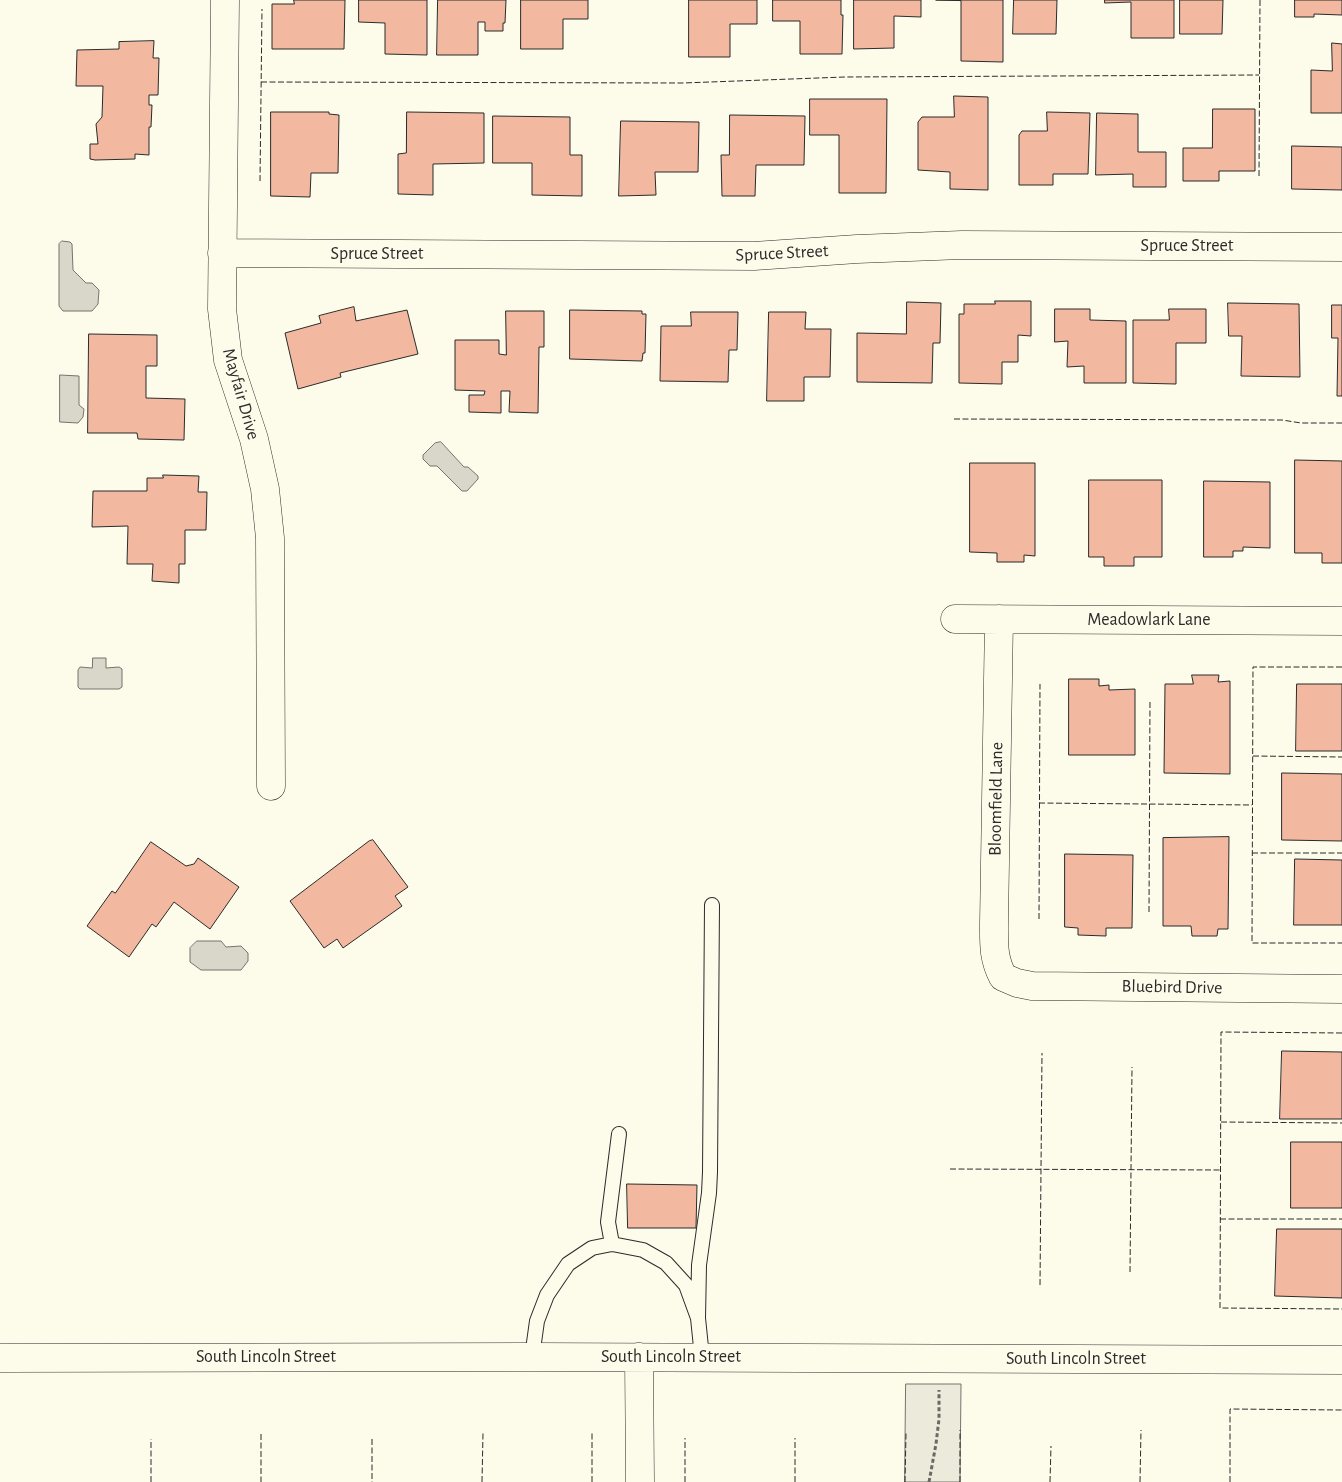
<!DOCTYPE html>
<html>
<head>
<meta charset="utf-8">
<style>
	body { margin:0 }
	canvas { display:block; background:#fdfbea }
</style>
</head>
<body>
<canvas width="1342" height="1482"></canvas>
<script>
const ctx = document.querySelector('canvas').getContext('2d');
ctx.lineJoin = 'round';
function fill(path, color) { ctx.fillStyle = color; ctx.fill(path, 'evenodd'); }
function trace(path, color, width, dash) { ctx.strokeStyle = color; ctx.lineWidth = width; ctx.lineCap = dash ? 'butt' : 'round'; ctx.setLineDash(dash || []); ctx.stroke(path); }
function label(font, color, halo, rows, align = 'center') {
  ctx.font = font + ' "Alegreya Sans",sans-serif'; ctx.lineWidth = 4; ctx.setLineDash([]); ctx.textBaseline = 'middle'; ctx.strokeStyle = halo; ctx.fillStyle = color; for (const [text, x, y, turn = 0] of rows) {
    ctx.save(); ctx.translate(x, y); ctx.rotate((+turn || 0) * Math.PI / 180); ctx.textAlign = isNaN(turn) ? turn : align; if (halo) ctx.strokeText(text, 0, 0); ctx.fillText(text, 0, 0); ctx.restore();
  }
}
const green = new Path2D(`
	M 906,1384 L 961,1384 L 960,1482 L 905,1482 Z`);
const water = new Path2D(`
	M 62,241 L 70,242 L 72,244 L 73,270 L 86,283 L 92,283 L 99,290 L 98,304 L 92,311 L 63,311 L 59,306 L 59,244 Z
	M 60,375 L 79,376 L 79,405 L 84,409 L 83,417 L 78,423 L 60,422 Z
	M 441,442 L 464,467 L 468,467 L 478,476 L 478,479 L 467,491 L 462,491 L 437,466 L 430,466 L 423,459 L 423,455 L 435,443 Z
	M 93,658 L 106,658 L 106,668 L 119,667 L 122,669 L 122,687 L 119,689 L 80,689 L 78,687 L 78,670 L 80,667 L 92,668 Z
	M 197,941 L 221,941 L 226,947 L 241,946 L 248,953 L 248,961 L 241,970 L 201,970 L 190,962 L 190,948 Z`);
const building = new Path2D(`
	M 294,0 L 345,0 L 344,49 L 272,49 L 272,4 L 294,4 Z
	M 359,0 L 427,0 L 427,55 L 385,54 L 385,23 L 359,22 Z
	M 438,0 L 506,0 L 505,23 L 503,23 L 503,31 L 485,31 L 485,22 L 478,22 L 478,55 L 437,55 Z
	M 521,0 L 588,0 L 588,19 L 563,19 L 563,49 L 521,49 Z
	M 689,0 L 757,0 L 757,24 L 730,24 L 730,57 L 689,57 Z
	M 773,0 L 841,0 L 841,15 L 843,15 L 842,54 L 800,54 L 800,21 L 773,21 Z
	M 854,0 L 921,0 L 921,17 L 894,16 L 894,48 L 854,49 Z
	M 936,0 L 1003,0 L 1003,62 L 961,61 L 961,1 Z
	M 1014,0 L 1057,0 L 1056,34 L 1013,34 Z
	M 1105,0 L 1174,0 L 1174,38 L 1131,38 L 1131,2 L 1105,3 Z
	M 1180,0 L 1223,0 L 1222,34 L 1180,34 Z
	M 1295,0 L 1342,0 L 1342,15 L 1314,14 L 1314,17 L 1295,17 Z
	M 154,41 L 153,58 L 159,58 L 158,95 L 149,95 L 149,105 L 152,105 L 151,127 L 149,127 L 149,155 L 135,154 L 135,159 L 95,160 L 90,159 L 90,144 L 98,144 L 96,124 L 102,117 L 103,86 L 76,86 L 77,50 L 119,49 L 119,42 Z
	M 1332,43 L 1342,44 L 1342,113 L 1311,113 L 1311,70 L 1332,71 Z
	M 954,96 L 988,97 L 988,190 L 950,189 L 950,172 L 918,170 L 918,122 L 922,117 L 954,117 Z
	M 810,99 L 887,99 L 886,193 L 839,193 L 839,135 L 810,135 Z
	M 1213,109 L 1255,109 L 1255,171 L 1219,171 L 1219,181 L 1183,181 L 1183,148 L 1212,148 Z
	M 271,112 L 329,112 L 329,114 L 339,115 L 338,173 L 311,173 L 310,197 L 271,196 Z
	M 407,112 L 484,113 L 484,163 L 433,164 L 433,195 L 398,194 L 398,154 L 406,153 Z
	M 1047,112 L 1090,113 L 1088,174 L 1053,174 L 1053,185 L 1019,185 L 1019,135 L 1022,131 L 1047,131 Z
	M 1097,113 L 1138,114 L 1138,152 L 1166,152 L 1166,187 L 1133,187 L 1133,174 L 1096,175 Z
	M 730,115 L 805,116 L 804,165 L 756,165 L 755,196 L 722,196 L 721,155 L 729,155 Z
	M 493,116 L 570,117 L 570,155 L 582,155 L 582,196 L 532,195 L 532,163 L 493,163 Z
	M 621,121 L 699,122 L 698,172 L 655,172 L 656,195 L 619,196 Z
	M 1292,146 L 1342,147 L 1342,190 L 1292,189 Z
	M 995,301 L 1031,301 L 1031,336 L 1018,335 L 1018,362 L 1002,362 L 1002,384 L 959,383 L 959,314 L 964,314 L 964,304 L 995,304 Z
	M 907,302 L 941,303 L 940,343 L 933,343 L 932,383 L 857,382 L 857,333 L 906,334 Z
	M 1228,303 L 1299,304 L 1300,377 L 1241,376 L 1242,336 L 1229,336 Z
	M 1332,305 L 1342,305 L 1342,396 L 1337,396 L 1338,338 L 1332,338 Z
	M 354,307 L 356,321 L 407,310 L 418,354 L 340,373 L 341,377 L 298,389 L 285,333 L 321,323 L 319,316 Z
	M 1055,309 L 1090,309 L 1090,320 L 1126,321 L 1126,383 L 1084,383 L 1084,366 L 1067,367 L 1068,341 L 1055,342 Z
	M 1169,309 L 1206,309 L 1206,343 L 1176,343 L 1176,384 L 1133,383 L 1133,320 L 1169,320 Z
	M 570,310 L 642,311 L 642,314 L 646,314 L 645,353 L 643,353 L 642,361 L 570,359 Z
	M 506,311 L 544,311 L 544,347 L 539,347 L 538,413 L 509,412 L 510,391 L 501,391 L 501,413 L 469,412 L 469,395 L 484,395 L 485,391 L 455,390 L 455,340 L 499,340 L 499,354 L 506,355 Z
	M 691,312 L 738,312 L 737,350 L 729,350 L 728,382 L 660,381 L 661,326 L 691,326 Z
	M 769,312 L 806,312 L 805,329 L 831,329 L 830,377 L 804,377 L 804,401 L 767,401 Z
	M 89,334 L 157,335 L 157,366 L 146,366 L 146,398 L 185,399 L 184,440 L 138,439 L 137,433 L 88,433 Z
	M 1295,460 L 1342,461 L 1342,563 L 1322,563 L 1322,553 L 1295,553 Z
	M 970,463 L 1035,463 L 1035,556 L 1024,555 L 1024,562 L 997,562 L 997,553 L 970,552 Z
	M 163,475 L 199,476 L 198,492 L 207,492 L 206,530 L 185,530 L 185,564 L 179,564 L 179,583 L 152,581 L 153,564 L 127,564 L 128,526 L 92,527 L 93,491 L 147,491 L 147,478 L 163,478 Z
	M 1089,480 L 1162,480 L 1162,557 L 1134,557 L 1134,566 L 1104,566 L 1104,557 L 1089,557 Z
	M 1204,481 L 1270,482 L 1270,548 L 1243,547 L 1243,551 L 1233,551 L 1233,557 L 1204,557 Z
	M 1192,675 L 1219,675 L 1218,682 L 1230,681 L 1230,774 L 1164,773 L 1165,684 L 1193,684 Z
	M 1069,679 L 1099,679 L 1099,686 L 1109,685 L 1109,690 L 1135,689 L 1135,755 L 1069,755 Z
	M 1297,684 L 1342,684 L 1342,751 L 1296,751 Z
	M 1282,773 L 1342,774 L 1342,841 L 1282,840 Z
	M 1229,837 L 1228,929 L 1218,929 L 1217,936 L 1192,936 L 1191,926 L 1163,926 L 1163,838 Z
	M 373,840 L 408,887 L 395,896 L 402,906 L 343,948 L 337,939 L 324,948 L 290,901 L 369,841 Z
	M 151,842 L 186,866 L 194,864 L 198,858 L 239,887 L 210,929 L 174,902 L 156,927 L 152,924 L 129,957 L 87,926 L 112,891 L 115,893 Z
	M 1065,854 L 1133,855 L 1132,928 L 1106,928 L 1106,936 L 1078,935 L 1078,928 L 1065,927 Z
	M 1295,859 L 1342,860 L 1342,925 L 1294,925 Z
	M 1282,1051 L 1342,1052 L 1342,1119 L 1280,1119 Z
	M 1291,1142 L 1342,1142 L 1342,1208 L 1291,1208 Z
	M 627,1184 L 697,1185 L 696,1228 L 628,1228 Z
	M 1277,1229 L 1342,1229 L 1342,1298 L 1275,1296 Z`);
const path = new Path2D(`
	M 929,1482 L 936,1444 L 939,1419 L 939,1390`);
const service = new Path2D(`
	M 612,1244 L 608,1222 L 619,1134
	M 698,1318 L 699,1265 L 709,1193 L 710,1172 L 712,905
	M 532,1357 L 537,1321 L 547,1295 L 568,1264 L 592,1248 L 612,1244 L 643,1250 L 666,1263 L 686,1285 L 698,1318 L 702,1357`);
const minor = new Path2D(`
	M 225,0 L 222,309 L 228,360 L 254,439 L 265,489 L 270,538 L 271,786
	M 222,253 L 754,256 L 857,249 L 962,245 L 1342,247
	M 955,619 L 1342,621
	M 999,619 L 994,923 C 994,944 993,958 1003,977 L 1017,983 L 1032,986 L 1342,989
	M 639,1357 L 640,1482
	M 0,1358 L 532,1357 L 1342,1360`);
const fence = new Path2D(`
	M 261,82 L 683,83 L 845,77 L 1259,75
	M 1259,176 L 1260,0
	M 260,181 L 262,9
	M 954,419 L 1282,420 L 1301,423 L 1342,423
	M 1342,667 L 1253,667 L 1252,943 L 1342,943
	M 1253,756 L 1342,757
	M 1039,803 L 1252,805
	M 1252,853 L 1342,853
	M 1149,912 L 1150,700
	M 1039,919 L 1040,684
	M 1342,1033 L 1221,1032 L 1220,1308 L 1342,1309
	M 1221,1122 L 1342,1123
	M 950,1169 L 1221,1170
	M 1220,1219 L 1342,1219
	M 1130,1272 L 1132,1067
	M 1040,1285 L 1042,1053
	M 261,1434 L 261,1482
	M 372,1439 L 372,1482
	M 151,1482 L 151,1439
	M 482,1482 L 483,1433
	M 592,1482 L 592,1431
	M 685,1482 L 685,1438
	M 795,1482 L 795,1438
	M 905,1482 L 906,1433
	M 960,1482 L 960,1430
	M 1050,1482 L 1051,1446
	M 1140,1482 L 1141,1430
	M 1230,1482 L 1230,1409 L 1342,1410`);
const streetNames = [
	["Spruce Street",1187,246],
	["Spruce Street",782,253,-3],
	["Spruce Street",377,254],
	["Mayfair Drive",241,394,74],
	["Meadowlark Lane",1149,620],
	["Bloomfield Lane",996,799,-89],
	["Bluebird Drive",1172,987,1],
	["South Lincoln Street",266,1357],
	["South Lincoln Street",671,1357],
	["South Lincoln Street",1076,1359]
];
fill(green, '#ecebdb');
trace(green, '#74746e', 1);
fill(water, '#d8d7c9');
trace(water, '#74746e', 1);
fill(building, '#f2b8a0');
trace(building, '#2b2b2b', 1);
trace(service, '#2b2b2b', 16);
trace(minor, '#2b2b2b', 29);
trace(path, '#6a6964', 3, [4, 2.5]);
trace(service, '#fdfbea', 14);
trace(minor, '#fdfbea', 28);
trace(fence, '#2b2b2b', 1, [6, 2.5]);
label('18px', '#2b2b2b', '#fdfbea', streetNames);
</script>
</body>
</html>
